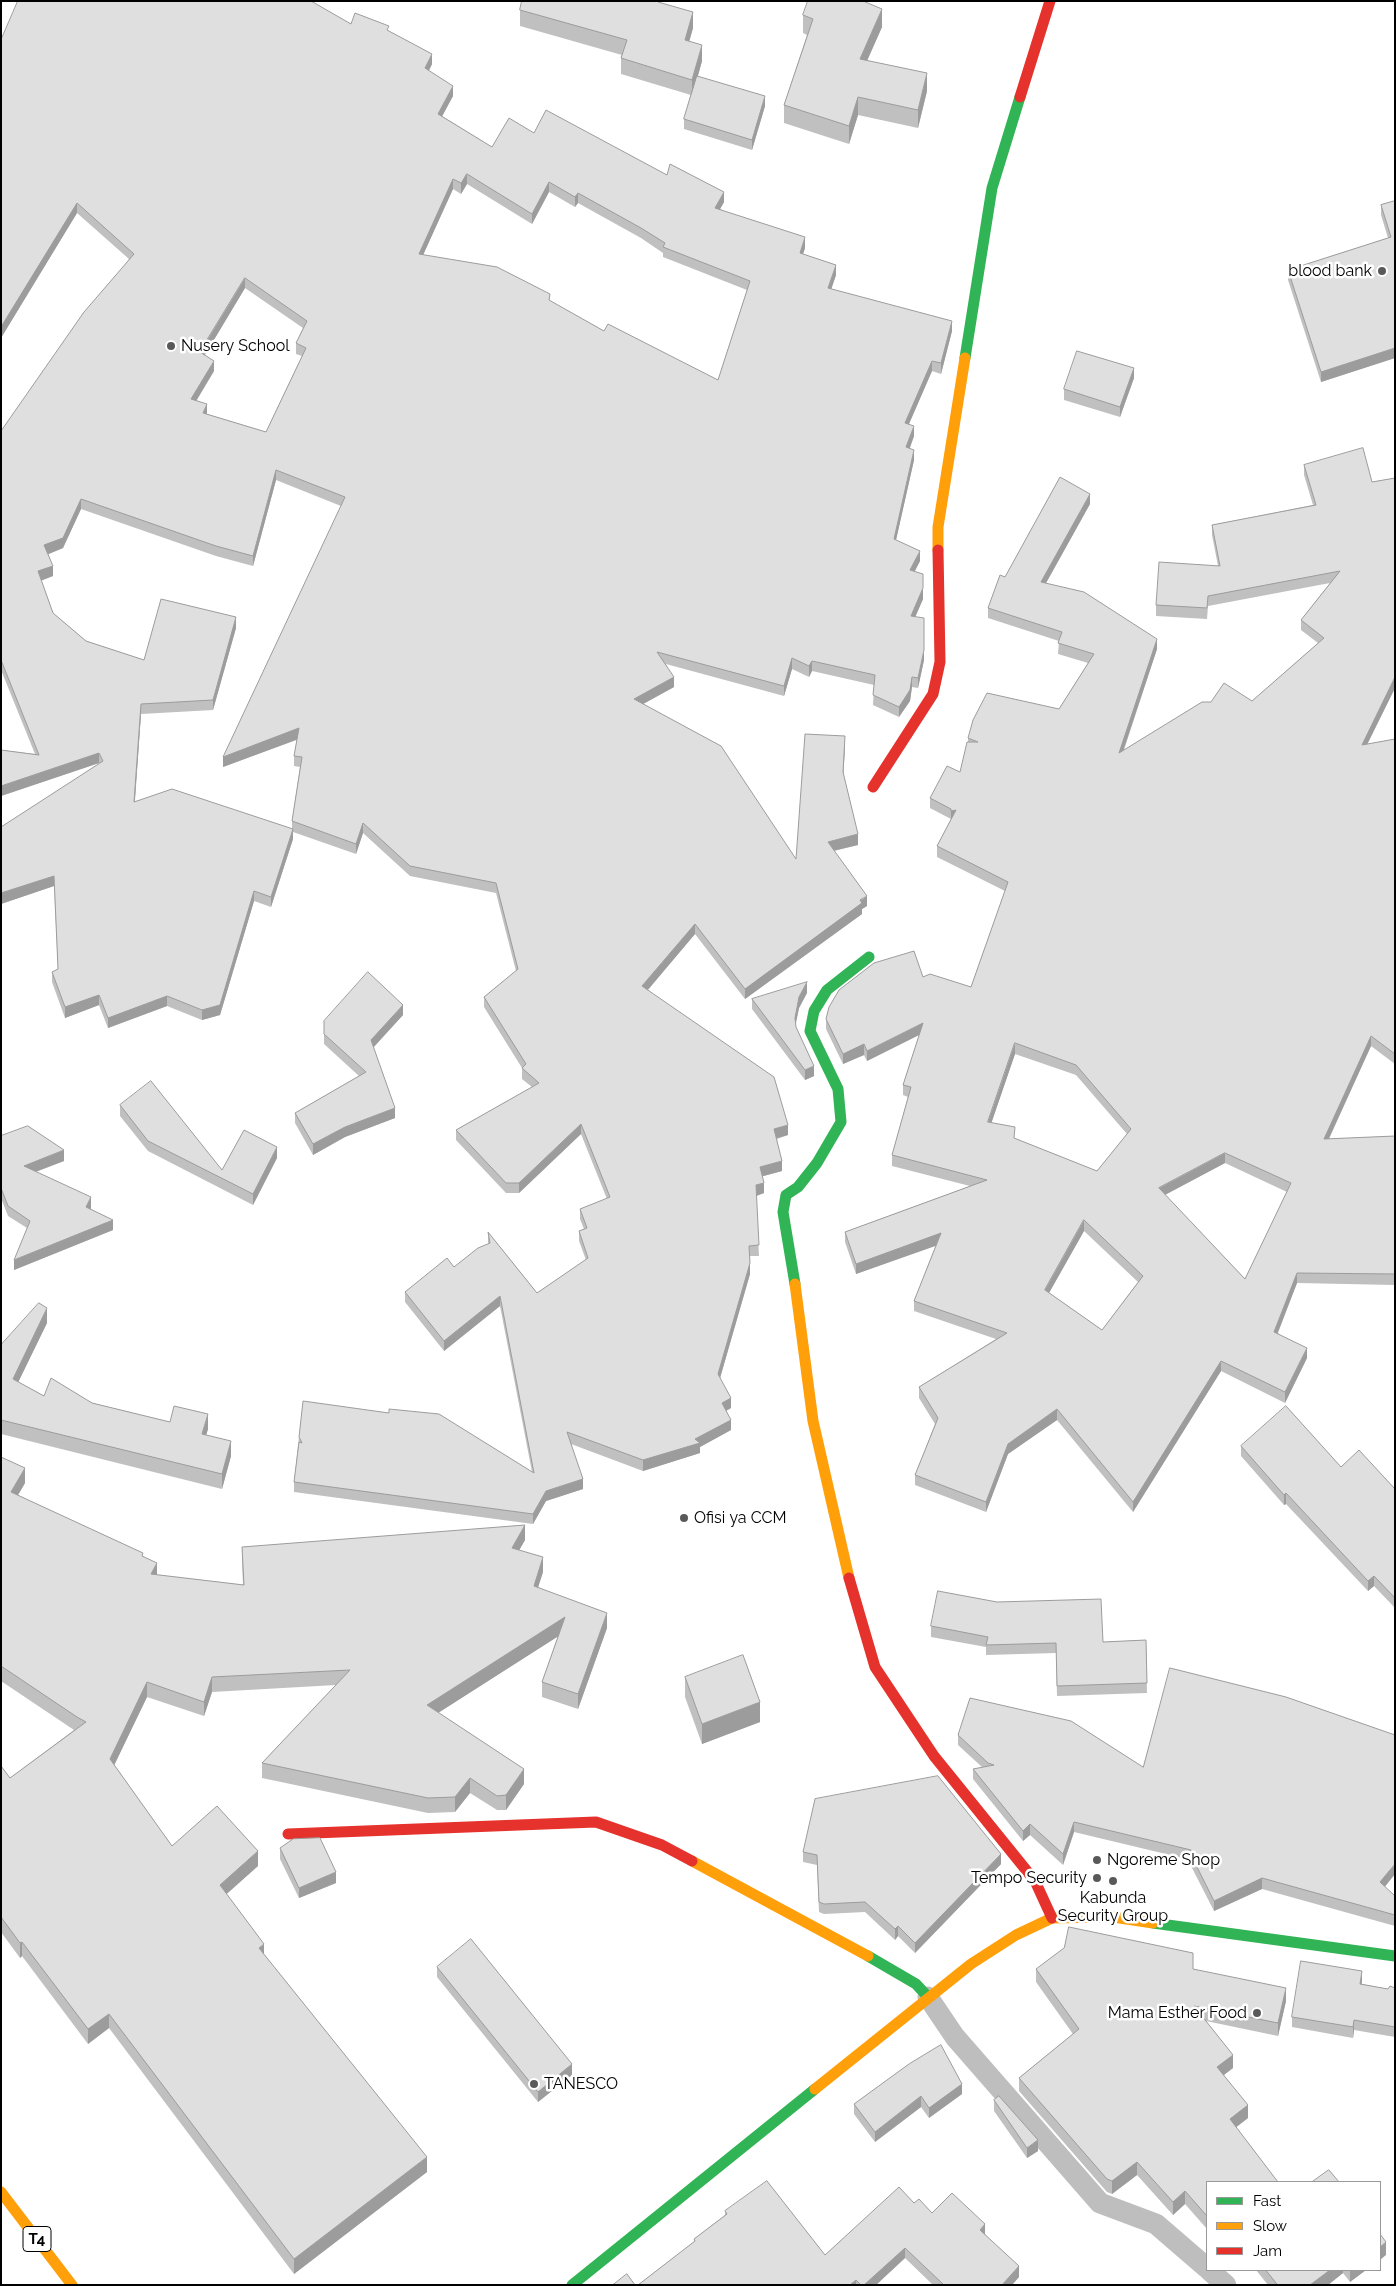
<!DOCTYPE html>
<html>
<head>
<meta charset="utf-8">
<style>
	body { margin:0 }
	#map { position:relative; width:1396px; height:2286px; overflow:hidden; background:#fff; font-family:Raleway,sans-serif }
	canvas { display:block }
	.frame { position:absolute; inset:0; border:2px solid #000; pointer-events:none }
	.legend { position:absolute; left:1206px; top:2181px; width:175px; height:90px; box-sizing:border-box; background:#fff; border:1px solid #999; margin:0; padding:6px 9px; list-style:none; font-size:15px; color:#000 }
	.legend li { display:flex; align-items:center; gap:10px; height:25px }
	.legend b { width:25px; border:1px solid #999 }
</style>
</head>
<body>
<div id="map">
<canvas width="1396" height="2286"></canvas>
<div class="frame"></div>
<ul class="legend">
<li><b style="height:6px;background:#30b455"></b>Fast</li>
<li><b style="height:6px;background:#ff9f0a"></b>Slow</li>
<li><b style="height:6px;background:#e5322d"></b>Jam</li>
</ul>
</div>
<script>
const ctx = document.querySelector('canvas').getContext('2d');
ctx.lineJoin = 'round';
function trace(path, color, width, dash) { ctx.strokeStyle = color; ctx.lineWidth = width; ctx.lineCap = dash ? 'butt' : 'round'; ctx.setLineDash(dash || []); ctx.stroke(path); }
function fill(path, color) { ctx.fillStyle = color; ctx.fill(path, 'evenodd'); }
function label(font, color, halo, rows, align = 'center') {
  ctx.font = font + ' Raleway,sans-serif'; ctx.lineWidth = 5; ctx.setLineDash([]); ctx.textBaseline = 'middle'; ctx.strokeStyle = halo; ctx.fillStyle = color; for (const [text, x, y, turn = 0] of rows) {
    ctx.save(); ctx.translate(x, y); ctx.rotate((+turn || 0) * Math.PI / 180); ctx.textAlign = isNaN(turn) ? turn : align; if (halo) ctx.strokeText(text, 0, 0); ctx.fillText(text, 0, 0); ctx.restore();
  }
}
const lane = new Path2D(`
	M 928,1997 L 955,2037 L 1100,2203 L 1156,2224 L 1207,2268
	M 1209,2270 L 1226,2285`);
const fast = new Path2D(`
	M 965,358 L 992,188 L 1020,97
	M 795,1284 L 783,1212 L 786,1195 L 798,1187 L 817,1163 L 841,1122 L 838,1089 L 810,1031 L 814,1011 L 827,990 L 869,957
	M 1153,1923 L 1395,1956
	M 868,1956 L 916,1984 L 928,1997
	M 572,2285 L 815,2089`);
const slow = new Path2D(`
	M 938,550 L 938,527 L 965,358
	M 795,1284 L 813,1421 L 849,1578
	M 692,1861 L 868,1956
	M 815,2089 L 971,1964 L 1016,1935 L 1052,1918 L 1113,1917 L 1153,1923
	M 1,2192 L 72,2285`);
const jam = new Path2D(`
	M 1020,97 L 1050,1
	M 873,787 L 933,694 L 940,662 L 938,550
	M 849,1578 L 875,1667 L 934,1756 L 1035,1881 L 1052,1918
	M 288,1834 L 596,1822 L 662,1845 L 692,1861`);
const wall = new Path2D(`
	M 663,4 L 693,28 L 689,42 L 702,61 L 698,76 L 765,106 L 752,150 L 684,129 L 684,119 L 691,95 L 621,74 L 621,58 L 622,55 L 520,26 L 520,10 Z
	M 803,15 L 882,27 L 867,60 L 927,91 L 918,128 L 858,115 L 849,144 L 784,123 L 784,105 L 807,35 L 803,33 Z
	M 351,24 L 389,31 L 432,64 L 429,71 L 453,96 L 442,116 L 492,147 L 534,133 L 667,175 L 724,202 L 720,209 L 805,248 L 803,254 L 836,275 L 831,289 L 952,331 L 941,374 L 932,371 L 909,424 L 914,436 L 910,448 L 914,460 L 896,540 L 920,561 L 915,571 L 923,599 L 915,617 L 924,660 L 918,688 L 912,687 L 910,701 L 899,717 L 873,705 L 874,685 L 812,671 L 809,677 L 792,669 L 784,696 L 666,664 L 674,687 L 643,704 L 796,859 L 845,746 L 843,774 L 858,845 L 834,851 L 867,906 L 862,909 L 862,914 L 745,999 L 695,934 L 647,990 L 788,1135 L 777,1139 L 782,1171 L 763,1176 L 764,1193 L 756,1196 L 759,1256 L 750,1256 L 750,1274 L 720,1378 L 731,1408 L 726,1411 L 731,1430 L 700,1447 L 700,1453 L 643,1471 L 571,1444 L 583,1489 L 546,1501 L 533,1524 L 294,1492 L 294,1482 L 299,1437 L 532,1472 L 500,1306 L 444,1351 L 405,1302 L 405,1292 L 454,1267 L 488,1244 L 488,1232 L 537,1293 L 586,1260 L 579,1241 L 579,1231 L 584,1229 L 580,1219 L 580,1209 L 607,1199 L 581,1134 L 519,1193 L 506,1193 L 456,1140 L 456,1130 L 532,1087 L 522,1079 L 522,1068 L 484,1007 L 484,997 L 516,971 L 496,893 L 410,876 L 363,833 L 356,854 L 293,832 L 293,839 L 271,907 L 254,901 L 220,1015 L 202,1020 L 167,1006 L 108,1028 L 99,1005 L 65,1018 L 52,982 L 52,972 L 58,970 L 54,886 L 1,904 L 99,764 L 99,763 L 1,796 L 1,750 L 35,754 L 1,670 L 1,431 L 129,259 L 77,213 L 1,338 L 1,40 ZM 467,184 L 532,224 L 549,192 L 575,207 L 578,203 L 641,238 L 663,253 L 663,257 L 747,290 L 718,380 L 604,331 L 550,301 L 423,255 L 453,189 L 461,194 ZM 245,288 L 303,328 L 296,343 L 296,354 L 302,356 L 266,432 L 207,414 L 197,400 L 214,371 L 205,355 ZM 276,480 L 341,506 L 223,767 L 297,739 L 294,756 L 294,766 L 300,767 L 292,821 L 292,829 L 135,801 L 141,714 L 213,710 L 236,628 L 144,660 L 86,641 L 53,613 L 41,580 L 53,576 L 48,554 L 63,548 L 81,509 L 216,556 L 253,566 Z
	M 1395,201 L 1395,358 L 1321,382 L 1288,280 L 1288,270 L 1388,238 L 1381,215 L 1381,205 Z
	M 1134,378 L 1120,417 L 1064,400 L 1064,389 Z
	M 1304,465 L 1372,482 L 1395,478 L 1395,688 L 1367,744 L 1395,739 L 1395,1064 L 1371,1046 L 1329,1139 L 1395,1136 L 1395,1285 L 1297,1283 L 1278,1333 L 1307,1358 L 1285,1403 L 1221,1371 L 1133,1512 L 1057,1420 L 1008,1454 L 986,1512 L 915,1485 L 915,1475 L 935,1424 L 919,1398 L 919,1387 L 996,1339 L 914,1311 L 914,1301 L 936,1245 L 856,1274 L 845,1242 L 845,1232 L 970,1186 L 892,1166 L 892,1155 L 908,1097 L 903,1095 L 903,1085 L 919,1035 L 867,1061 L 864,1055 L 843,1064 L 826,1029 L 826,1019 L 923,977 L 971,987 L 1005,891 L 937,857 L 937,846 L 951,819 L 930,808 L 930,798 L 960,772 L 968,742 L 968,738 L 1059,709 L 1088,663 L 1058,654 L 1059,641 L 988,618 L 988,608 L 1005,577 L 1090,504 L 1046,583 L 1157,649 L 1124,750 L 1211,702 L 1252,701 L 1318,643 L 1301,630 L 1301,620 L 1330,583 L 1208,606 L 1207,619 L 1156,616 L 1156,605 L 1218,566 L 1212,535 L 1212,525 L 1313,505 L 1304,475 ZM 1015,1054 L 1076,1075 L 1127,1134 L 1097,1171 L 1015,1139 L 991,1123 ZM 1225,1163 L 1287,1192 L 1245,1279 L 1165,1195 ZM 1084,1231 L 1138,1282 L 1102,1330 L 1049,1293 Z
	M 807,993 L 799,1008 L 795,1025 L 814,1076 L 805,1080 L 752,1009 L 752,999 Z
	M 403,1015 L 373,1048 L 395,1118 L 345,1137 L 313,1155 L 295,1123 L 295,1113 L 359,1076 L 324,1044 L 324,1021 Z
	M 120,1105 L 222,1170 L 277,1158 L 253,1205 L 148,1151 L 120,1116 Z
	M 1,1136 L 64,1161 L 36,1172 L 91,1208 L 91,1209 L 113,1230 L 14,1270 L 27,1228 L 8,1216 L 1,1198 Z
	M 47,1323 L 18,1382 L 44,1396 L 92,1403 L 170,1422 L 208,1429 L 206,1435 L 231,1456 L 222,1489 L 1,1434 L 1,1345 Z
	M 1241,1446 L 1341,1467 L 1395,1489 L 1395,1608 L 1374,1586 L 1368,1591 L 1286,1504 L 1284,1505 L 1241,1456 Z
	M 1,1457 L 25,1483 L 18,1495 L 143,1556 L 157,1575 L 243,1585 L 242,1562 L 242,1547 L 525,1540 L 519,1550 L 543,1572 L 538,1587 L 607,1628 L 578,1709 L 542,1697 L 542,1682 L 558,1636 L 438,1713 L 524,1784 L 506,1810 L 497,1810 L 470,1793 L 455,1812 L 428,1813 L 262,1778 L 262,1763 L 336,1685 L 212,1692 L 204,1716 L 147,1697 L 114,1765 L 172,1846 L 258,1866 L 226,1894 L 264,1954 L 427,2172 L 294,2274 L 109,2028 L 88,2044 L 22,1956 L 20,1958 L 1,1932 L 1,1766 L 10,1778 L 74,1730 L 1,1681 Z
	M 931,1626 L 1103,1642 L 1146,1640 L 1147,1693 L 1057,1696 L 1056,1653 L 986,1655 L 986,1647 L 931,1637 Z
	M 685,1677 L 760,1722 L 702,1744 L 685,1697 Z
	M 958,1735 L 1143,1767 L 1395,1874 L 1385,1887 L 1395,1896 L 1395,1926 L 1262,1889 L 1214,1911 L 1191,1866 L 1191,1860 L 1074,1832 L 1063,1865 L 1030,1835 L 1023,1841 L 973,1779 L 973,1769 L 982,1767 L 958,1745 Z
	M 280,1848 L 336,1883 L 299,1898 L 280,1859 Z
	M 803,1852 L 1001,1864 L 915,1953 L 898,1936 L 895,1940 L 865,1912 L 824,1914 L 819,1912 L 817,1865 L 803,1862 Z
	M 437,1967 L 572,2075 L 538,2102 L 437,1977 Z
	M 1036,1969 L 1193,1969 L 1286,2001 L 1278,2036 L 1206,2021 L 1233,2068 L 1224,2075 L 1248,2118 L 1236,2127 L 1207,2182 L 1207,2229 L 1185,2204 L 1173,2215 L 1137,2175 L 1112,2194 L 1107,2192 L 1019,2091 L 1019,2078 L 1073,2034 L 1036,1982 Z
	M 1362,1981 L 1362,1984 L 1388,1989 L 1395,1988 L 1395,2037 L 1354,2030 L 1353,2038 L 1292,2027 L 1292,2017 Z
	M 941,2045 L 962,2094 L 929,2118 L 921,2107 L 875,2142 L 854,2114 L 854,2104 Z
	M 994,2100 L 1038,2151 L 1027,2158 L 994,2111 Z
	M 914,2203 L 932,2213 L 985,2234 L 1019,2277 L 1012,2285 L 933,2285 L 905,2258 L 876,2285 L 638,2285 L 694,2242 L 694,2239 L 725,2215 L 725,2211 L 825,2255 Z
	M 1256,2270 L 1366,2270 L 1350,2282 L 1343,2273 L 1328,2285 L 1268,2285 Z`);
const shadedWall = new Path2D(`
	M 882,9 L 882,27 L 860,77 L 860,59 Z
	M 693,12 L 693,28 L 685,56 L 685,40 Z
	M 702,45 L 702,61 L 692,96 L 692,80 Z
	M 432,54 L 432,64 L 425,78 L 425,68 Z
	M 927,73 L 927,91 L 918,128 L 918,110 Z
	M 453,86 L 453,96 L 438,124 L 438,114 Z
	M 765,96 L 765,106 L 752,150 L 752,140 Z
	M 858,97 L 858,115 L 849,144 L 849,126 Z
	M 467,174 L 467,184 L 461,194 L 461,183 Z
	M 453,179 L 453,189 L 419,264 L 419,254 Z
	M 549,182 L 549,192 L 532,224 L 532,214 Z
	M 724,192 L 724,202 L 715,218 L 715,208 Z
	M 578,193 L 578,203 L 575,207 L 575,197 Z
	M 77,203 L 77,213 L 1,338 L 1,327 Z
	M 805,237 L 805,248 L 800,263 L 800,253 Z
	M 836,265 L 836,275 L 828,299 L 828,288 Z
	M 245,278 L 245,288 L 200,363 L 200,352 Z
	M 952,321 L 952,331 L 941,374 L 941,363 Z
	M 1395,348 L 1395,358 L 1321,382 L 1321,372 Z
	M 214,361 L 214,371 L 191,409 L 191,399 Z
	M 932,361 L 932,371 L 905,433 L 905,423 Z
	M 1134,368 L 1134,378 L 1120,417 L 1120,407 Z
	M 207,404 L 207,414 L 203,413 Z
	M 914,426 L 914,436 L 906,458 L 906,447 Z
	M 914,450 L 914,460 L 894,549 L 894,539 Z
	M 276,470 L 276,480 L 253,566 L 253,556 Z
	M 1090,494 L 1090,504 L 1041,592 L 1041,582 Z
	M 81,499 L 81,509 L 63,548 L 44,556 L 44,545 Z
	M 920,551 L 920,561 L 910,580 L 910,570 Z
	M 53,566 L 53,576 L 38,582 L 38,571 Z
	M 923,588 L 923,599 L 911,627 L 911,616 Z
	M 236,617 L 236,628 L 213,710 L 213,700 Z
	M 1157,639 L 1157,649 L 1119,763 L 1119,753 Z
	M 924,650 L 924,660 L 918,688 L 918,678 Z
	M 792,658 L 792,669 L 784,696 L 784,686 Z
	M 812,661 L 812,671 L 809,677 L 809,666 Z
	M 674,677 L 674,687 L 634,709 L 634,699 Z
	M 912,677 L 912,687 L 910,701 L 899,717 L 899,707 Z
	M 1395,677 L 1395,688 L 1362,755 L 1362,745 Z
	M 141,704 L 141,714 L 134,812 L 134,802 Z
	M 299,728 L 299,739 L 223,767 L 223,757 Z
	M 845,736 L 845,746 L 843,782 L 843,772 Z
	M 99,753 L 99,763 L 1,796 L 1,786 Z
	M 956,810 L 951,822 L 951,811 Z
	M 363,823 L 363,833 L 356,854 L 356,844 Z
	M 293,829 L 293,839 L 271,907 L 271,897 Z
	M 858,834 L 858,845 L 828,852 L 828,842 Z
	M 54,876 L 54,886 L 1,904 L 1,893 Z
	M 254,891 L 254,901 L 220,1015 L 202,1020 L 202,1010 Z
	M 867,896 L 867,906 L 862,909 L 862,914 L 745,999 L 745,989 Z
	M 695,924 L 695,934 L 642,997 L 642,986 Z
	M 807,982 L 807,993 L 799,1008 L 795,1028 L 795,1018 L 799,997 Z
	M 99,995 L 99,1005 L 65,1018 L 65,1007 Z
	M 167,996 L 167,1006 L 108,1028 L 108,1018 Z
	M 403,1005 L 403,1015 L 371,1050 L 371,1040 Z
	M 923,1023 L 923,1033 L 867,1061 L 867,1051 Z
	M 1371,1036 L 1371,1046 L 1324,1149 L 1324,1139 Z
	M 1015,1043 L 1015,1054 L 988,1133 L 988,1122 Z
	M 864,1044 L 864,1055 L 843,1064 L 843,1054 Z
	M 814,1066 L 814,1076 L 805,1080 L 805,1070 Z
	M 395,1108 L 395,1118 L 345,1137 L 313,1155 L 313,1144 L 345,1127 Z
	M 581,1124 L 581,1134 L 519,1193 L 519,1183 Z
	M 788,1125 L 788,1135 L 774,1139 L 774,1129 Z
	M 277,1147 L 277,1158 L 253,1205 L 253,1194 Z
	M 64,1150 L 64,1161 L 24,1176 L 24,1166 Z
	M 1225,1153 L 1225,1163 L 1159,1198 L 1159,1188 Z
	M 782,1161 L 782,1171 L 760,1177 L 760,1167 Z
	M 764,1183 L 764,1193 L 756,1196 L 756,1185 Z
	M 91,1197 L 91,1208 L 86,1217 L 86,1207 Z
	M 113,1220 L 113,1230 L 14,1270 L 14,1260 Z
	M 1084,1220 L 1084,1231 L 1045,1300 L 1045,1290 Z
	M 941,1233 L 941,1244 L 856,1274 L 856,1264 Z
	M 750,1263 L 750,1274 L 718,1385 L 718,1374 Z
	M 1297,1273 L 1297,1283 L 1274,1342 L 1274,1332 Z
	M 500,1296 L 500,1306 L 444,1351 L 444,1341 Z
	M 47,1308 L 47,1323 L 13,1393 L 13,1379 Z
	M 1307,1348 L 1307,1358 L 1285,1403 L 1285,1392 Z
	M 1221,1361 L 1221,1371 L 1133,1512 L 1133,1502 Z
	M 731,1398 L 731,1408 L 722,1413 L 722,1403 Z
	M 1057,1409 L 1057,1420 L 1008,1454 L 986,1512 L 986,1502 L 1008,1444 Z
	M 208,1414 L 208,1429 L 202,1449 L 202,1434 Z
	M 731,1420 L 731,1430 L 700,1447 L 700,1453 L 643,1471 L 643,1460 L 695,1439 Z
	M 231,1441 L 231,1456 L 222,1489 L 222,1474 Z
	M 25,1468 L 25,1483 L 11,1507 L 11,1492 Z
	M 583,1479 L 583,1489 L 546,1501 L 533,1524 L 533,1514 L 546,1491 Z
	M 1286,1493 L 1286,1504 L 1284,1505 L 1284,1495 Z
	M 525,1525 L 525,1540 L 512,1563 L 512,1548 Z
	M 543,1557 L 543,1572 L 534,1600 L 534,1586 Z
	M 157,1563 L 157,1577 L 151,1574 Z
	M 1374,1576 L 1374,1586 L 1368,1591 L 1368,1581 Z
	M 607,1613 L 607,1628 L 578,1709 L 578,1694 Z
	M 565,1617 L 565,1632 L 427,1720 L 427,1705 Z
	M 212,1677 L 212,1692 L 204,1716 L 204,1702 Z
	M 147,1682 L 147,1697 L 110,1774 L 110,1759 Z
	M 760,1702 L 760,1722 L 702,1744 L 702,1724 Z
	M 524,1769 L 524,1784 L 506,1810 L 506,1795 Z
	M 470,1778 L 470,1793 L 455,1812 L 455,1797 Z
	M 1074,1822 L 1074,1832 L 1063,1865 L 1063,1854 Z
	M 1030,1824 L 1030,1835 L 1023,1841 L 1023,1831 Z
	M 258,1851 L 258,1866 L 220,1900 L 220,1885 Z
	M 1001,1854 L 1001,1864 L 915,1953 L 915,1943 Z
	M 1395,1864 L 1395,1874 L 1380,1892 L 1380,1882 Z
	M 336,1872 L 336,1883 L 299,1898 L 299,1888 Z
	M 1262,1878 L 1262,1889 L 1214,1911 L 1214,1901 Z
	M 898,1926 L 898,1936 L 895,1940 L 895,1929 Z
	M 22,1942 L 22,1956 L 20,1958 L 20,1943 Z
	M 264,1944 L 264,1959 L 259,1948 Z
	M 1362,1971 L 1362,1981 L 1360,1994 L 1360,1984 Z
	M 1286,1988 L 1286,2001 L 1278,2036 L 1278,2023 Z
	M 109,2014 L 109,2028 L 88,2044 L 88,2029 Z
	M 1354,2020 L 1354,2030 L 1353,2038 L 1353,2027 Z
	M 1233,2055 L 1233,2068 L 1217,2080 L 1217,2067 Z
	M 572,2064 L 572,2075 L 538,2102 L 538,2092 Z
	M 962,2084 L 962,2094 L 929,2118 L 929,2108 Z
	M 921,2096 L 921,2107 L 875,2142 L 875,2132 Z
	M 1248,2105 L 1248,2118 L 1230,2132 L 1230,2119 Z
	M 1038,2140 L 1038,2151 L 1027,2158 L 1027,2148 Z
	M 427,2157 L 427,2172 L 294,2274 L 294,2259 Z
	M 1137,2162 L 1137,2175 L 1112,2194 L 1112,2181 Z
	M 1185,2191 L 1185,2204 L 1173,2215 L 1173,2202 Z
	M 985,2224 L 985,2234 L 980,2240 L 980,2230 Z
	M 1386,2242 L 1386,2255 L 1380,2260 L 1380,2247 Z
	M 905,2248 L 905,2258 L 876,2285 L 864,2285 Z
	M 1019,2266 L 1019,2277 L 1012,2285 L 1002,2285 Z
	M 1330,2270 L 1343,2270 L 1343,2273 L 1328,2285 L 1310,2285 Z
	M 1350,2270 L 1366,2270 L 1350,2282 Z
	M 856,2280 L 856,2285 L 850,2285 Z`);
const building = new Path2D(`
	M 18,1 L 311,1 L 351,24 L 355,13 L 389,26 L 387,30 L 432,54 L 425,68 L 453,86 L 438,114 L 492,147 L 509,118 L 534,133 L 546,110 L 667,175 L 670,164 L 724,192 L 715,208 L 805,237 L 800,253 L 836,265 L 828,288 L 952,321 L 941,363 L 932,361 L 905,423 L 914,426 L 906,447 L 914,450 L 894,539 L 920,551 L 910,570 L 923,574 L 923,588 L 911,616 L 924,618 L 924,650 L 918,678 L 912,677 L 910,690 L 899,707 L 873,695 L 875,675 L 812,661 L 809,666 L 792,658 L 784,686 L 657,652 L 674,677 L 634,699 L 721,746 L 796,859 L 805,734 L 845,736 L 843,772 L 858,834 L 828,842 L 867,896 L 860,900 L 862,903 L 745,989 L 695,924 L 642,986 L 774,1077 L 788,1125 L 774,1129 L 782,1161 L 760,1167 L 764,1183 L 756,1185 L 759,1245 L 749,1246 L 750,1263 L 718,1374 L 731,1398 L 722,1403 L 731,1420 L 695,1439 L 700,1443 L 643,1460 L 567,1432 L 583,1479 L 546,1491 L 533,1514 L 294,1482 L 299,1442 L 302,1443 L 299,1437 L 303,1401 L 389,1413 L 389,1409 L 439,1414 L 534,1473 L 500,1296 L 444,1341 L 405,1292 L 447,1258 L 454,1267 L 478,1248 L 490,1243 L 488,1232 L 537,1293 L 588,1258 L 579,1231 L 587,1228 L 580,1209 L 610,1197 L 581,1124 L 519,1183 L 506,1183 L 456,1130 L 539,1083 L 522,1068 L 526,1064 L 484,997 L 518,969 L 496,883 L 410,866 L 363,823 L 356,844 L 292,821 L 302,757 L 294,756 L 299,728 L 223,757 L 345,497 L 276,470 L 253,556 L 216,546 L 81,499 L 63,538 L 44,545 L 53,566 L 38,571 L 53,613 L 86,641 L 144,660 L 161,599 L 236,617 L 213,700 L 141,704 L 134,802 L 172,789 L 293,829 L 271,897 L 254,891 L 220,1005 L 202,1010 L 167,996 L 108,1018 L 99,995 L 65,1007 L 52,972 L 58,969 L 54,876 L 1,893 L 1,827 L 103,761 L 99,753 L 1,786 L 1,750 L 39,755 L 1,660 L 1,431 L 84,312 L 134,254 L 77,203 L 1,327 L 1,40 ZM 467,174 L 532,214 L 549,182 L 575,197 L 578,193 L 641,228 L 665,243 L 663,247 L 750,281 L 718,380 L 608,324 L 604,331 L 549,300 L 550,294 L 497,267 L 419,254 L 453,179 L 461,183 ZM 245,278 L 307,321 L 296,343 L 306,348 L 266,432 L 203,413 L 207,404 L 191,399 L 214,361 L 200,352 Z
	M 522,1 L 658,1 L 658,2 L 693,12 L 685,40 L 702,45 L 692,80 L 621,58 L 627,40 L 520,10 Z
	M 808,1 L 863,1 L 882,9 L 860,59 L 927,73 L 918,110 L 858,97 L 849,126 L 784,105 L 813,19 L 803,15 Z
	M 697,76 L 765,96 L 752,140 L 684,119 Z
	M 1395,201 L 1395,348 L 1321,372 L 1288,270 L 1391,237 L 1381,205 Z
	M 1077,351 L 1134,368 L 1120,407 L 1064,389 Z
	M 1363,448 L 1372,482 L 1395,478 L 1395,677 L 1362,745 L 1395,739 L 1395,1054 L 1371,1036 L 1324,1139 L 1395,1136 L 1395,1274 L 1297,1273 L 1274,1332 L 1307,1348 L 1285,1392 L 1221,1361 L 1133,1502 L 1057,1409 L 1008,1444 L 986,1502 L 915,1475 L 938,1418 L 919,1387 L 1007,1333 L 914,1301 L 941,1233 L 856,1264 L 845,1232 L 987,1180 L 892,1155 L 911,1087 L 903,1085 L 923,1023 L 867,1051 L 864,1044 L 843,1054 L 826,1019 L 829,1007 L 839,990 L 874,963 L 914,951 L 923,977 L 930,974 L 971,987 L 1008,882 L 937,846 L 956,810 L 951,811 L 951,809 L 930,798 L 947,766 L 960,772 L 967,742 L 978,742 L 968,738 L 973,720 L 987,693 L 1059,709 L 1094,654 L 1058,643 L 1062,632 L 988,608 L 1000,575 L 1005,577 L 1060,477 L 1090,494 L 1041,582 L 1084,592 L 1157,639 L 1119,753 L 1202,702 L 1211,702 L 1224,683 L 1252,701 L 1324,638 L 1301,620 L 1340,571 L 1208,596 L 1207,608 L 1156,605 L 1159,562 L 1220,566 L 1212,525 L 1316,505 L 1304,465 ZM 1015,1043 L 1076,1065 L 1131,1129 L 1097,1171 L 1014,1138 L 1015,1127 L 988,1122 ZM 1225,1153 L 1291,1183 L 1245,1279 L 1159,1188 ZM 1084,1220 L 1143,1276 L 1102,1330 L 1045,1290 Z
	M 368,972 L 403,1005 L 371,1040 L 395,1108 L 345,1127 L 313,1144 L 295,1113 L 366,1072 L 324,1034 L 324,1021 Z
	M 807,982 L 799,997 L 795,1018 L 796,1027 L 814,1066 L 805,1070 L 752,999 Z
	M 151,1081 L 222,1170 L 244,1130 L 277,1147 L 253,1194 L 148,1141 L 120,1105 Z
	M 28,1126 L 64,1150 L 24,1166 L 91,1197 L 86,1207 L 113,1220 L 14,1260 L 30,1221 L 8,1206 L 1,1188 L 1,1136 Z
	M 39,1303 L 47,1308 L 13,1379 L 44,1396 L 51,1378 L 92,1403 L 170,1422 L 174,1406 L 208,1414 L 202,1434 L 231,1441 L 222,1474 L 1,1420 L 1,1345 Z
	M 1286,1406 L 1341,1467 L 1359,1450 L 1395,1489 L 1395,1598 L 1374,1576 L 1368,1581 L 1286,1493 L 1284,1495 L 1241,1446 Z
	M 1,1457 L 25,1468 L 11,1492 L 143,1553 L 142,1556 L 157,1563 L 151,1574 L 244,1585 L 242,1547 L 525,1525 L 512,1548 L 543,1557 L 534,1586 L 607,1613 L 578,1694 L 542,1682 L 565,1617 L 427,1705 L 524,1769 L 506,1795 L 497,1796 L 470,1778 L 455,1797 L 428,1798 L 262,1763 L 350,1670 L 212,1677 L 204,1702 L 147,1682 L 110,1759 L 172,1846 L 217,1806 L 258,1851 L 220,1885 L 264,1944 L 259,1948 L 427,2157 L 294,2259 L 109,2014 L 88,2029 L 22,1942 L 20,1943 L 1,1917 L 1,1766 L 10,1778 L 86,1722 L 77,1717 L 1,1666 Z
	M 938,1591 L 997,1602 L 1101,1599 L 1103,1642 L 1146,1640 L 1147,1683 L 1057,1686 L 1056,1643 L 986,1645 L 988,1637 L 931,1626 Z
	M 743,1655 L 760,1702 L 702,1724 L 685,1677 Z
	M 1170,1668 L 1286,1697 L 1395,1735 L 1395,1864 L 1380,1882 L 1395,1896 L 1395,1915 L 1262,1878 L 1214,1901 L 1191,1855 L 1191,1850 L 1074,1822 L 1063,1854 L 1030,1824 L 1023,1831 L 973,1769 L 994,1765 L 988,1763 L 958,1735 L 970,1698 L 1071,1721 L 1143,1767 Z
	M 938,1776 L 1001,1854 L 915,1943 L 898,1926 L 895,1929 L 865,1902 L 824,1904 L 819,1902 L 817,1855 L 803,1852 L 815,1799 Z
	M 320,1838 L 336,1872 L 299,1888 L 280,1848 L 293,1839 Z
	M 1069,1927 L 1193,1953 L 1193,1969 L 1286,1988 L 1278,2023 L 1194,2006 L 1233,2055 L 1217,2067 L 1248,2105 L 1230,2119 L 1278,2182 L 1207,2182 L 1207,2216 L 1185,2191 L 1173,2202 L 1137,2162 L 1112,2181 L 1107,2179 L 1019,2078 L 1079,2029 L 1036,1969 L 1064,1948 Z
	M 471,1939 L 572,2064 L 538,2092 L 437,1967 Z
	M 1301,1961 L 1362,1971 L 1360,1984 L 1388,1989 L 1390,1986 L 1395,1988 L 1395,2027 L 1354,2020 L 1353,2027 L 1292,2017 Z
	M 941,2045 L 962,2084 L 929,2108 L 921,2096 L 875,2132 L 854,2104 L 909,2064 Z
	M 999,2096 L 1038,2140 L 1027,2148 L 994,2100 Z
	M 1329,2170 L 1339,2182 L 1312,2182 Z
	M 767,2181 L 825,2255 L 899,2187 L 914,2203 L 919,2199 L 932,2213 L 952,2193 L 985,2224 L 980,2230 L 1019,2266 L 1002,2285 L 944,2285 L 905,2248 L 864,2285 L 861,2285 L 856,2280 L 850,2285 L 638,2285 L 695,2241 L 694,2239 L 727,2214 L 725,2211 Z
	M 1380,2234 L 1386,2242 L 1380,2247 Z
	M 1266,2270 L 1330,2270 L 1310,2285 L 1278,2285 Z
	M 627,2274 L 635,2285 L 613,2285 Z`);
const markers = [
	[1382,271,5,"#595959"],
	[171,346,5,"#595959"],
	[684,1518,5,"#595959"],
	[1097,1860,5,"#595959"],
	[1097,1878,5,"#595959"],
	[1113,1881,5,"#595959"],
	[1257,2013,5,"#595959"],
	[534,2084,5,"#595959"]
];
const shields = [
	[37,2239,28]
];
const shieldNames = [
	["T4",37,2239]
];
const poiNames = [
	["blood bank",1372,271,"right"],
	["Nusery School",181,346],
	["Ofisi ya CCM",694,1518],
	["Ngoreme Shop",1107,1860],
	["Tempo Security",1087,1878,"right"],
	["Kabunda",1113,1898,"center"],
	["Security Group",1113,1916,"center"],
	["Mama Esther Food",1247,2013,"right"],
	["TANESCO",544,2084]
];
trace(lane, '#bebebe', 21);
trace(fast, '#30b455', 11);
trace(slow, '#ff9f0a', 11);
trace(jam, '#e5322d', 11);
fill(wall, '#c0c0c0');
fill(shadedWall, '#9c9c9c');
fill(building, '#dfdfdf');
trace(building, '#9c9c9c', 1);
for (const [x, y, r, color] of markers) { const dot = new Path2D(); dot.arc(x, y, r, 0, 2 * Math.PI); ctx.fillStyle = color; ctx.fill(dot); trace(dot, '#fff', 2); }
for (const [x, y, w] of shields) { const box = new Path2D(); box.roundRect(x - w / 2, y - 12.5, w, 25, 4); ctx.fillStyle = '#fff'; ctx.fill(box); trace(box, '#000', 1); }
label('bold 15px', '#000', null, shieldNames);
label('16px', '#000', '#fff', poiNames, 'left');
</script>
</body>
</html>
